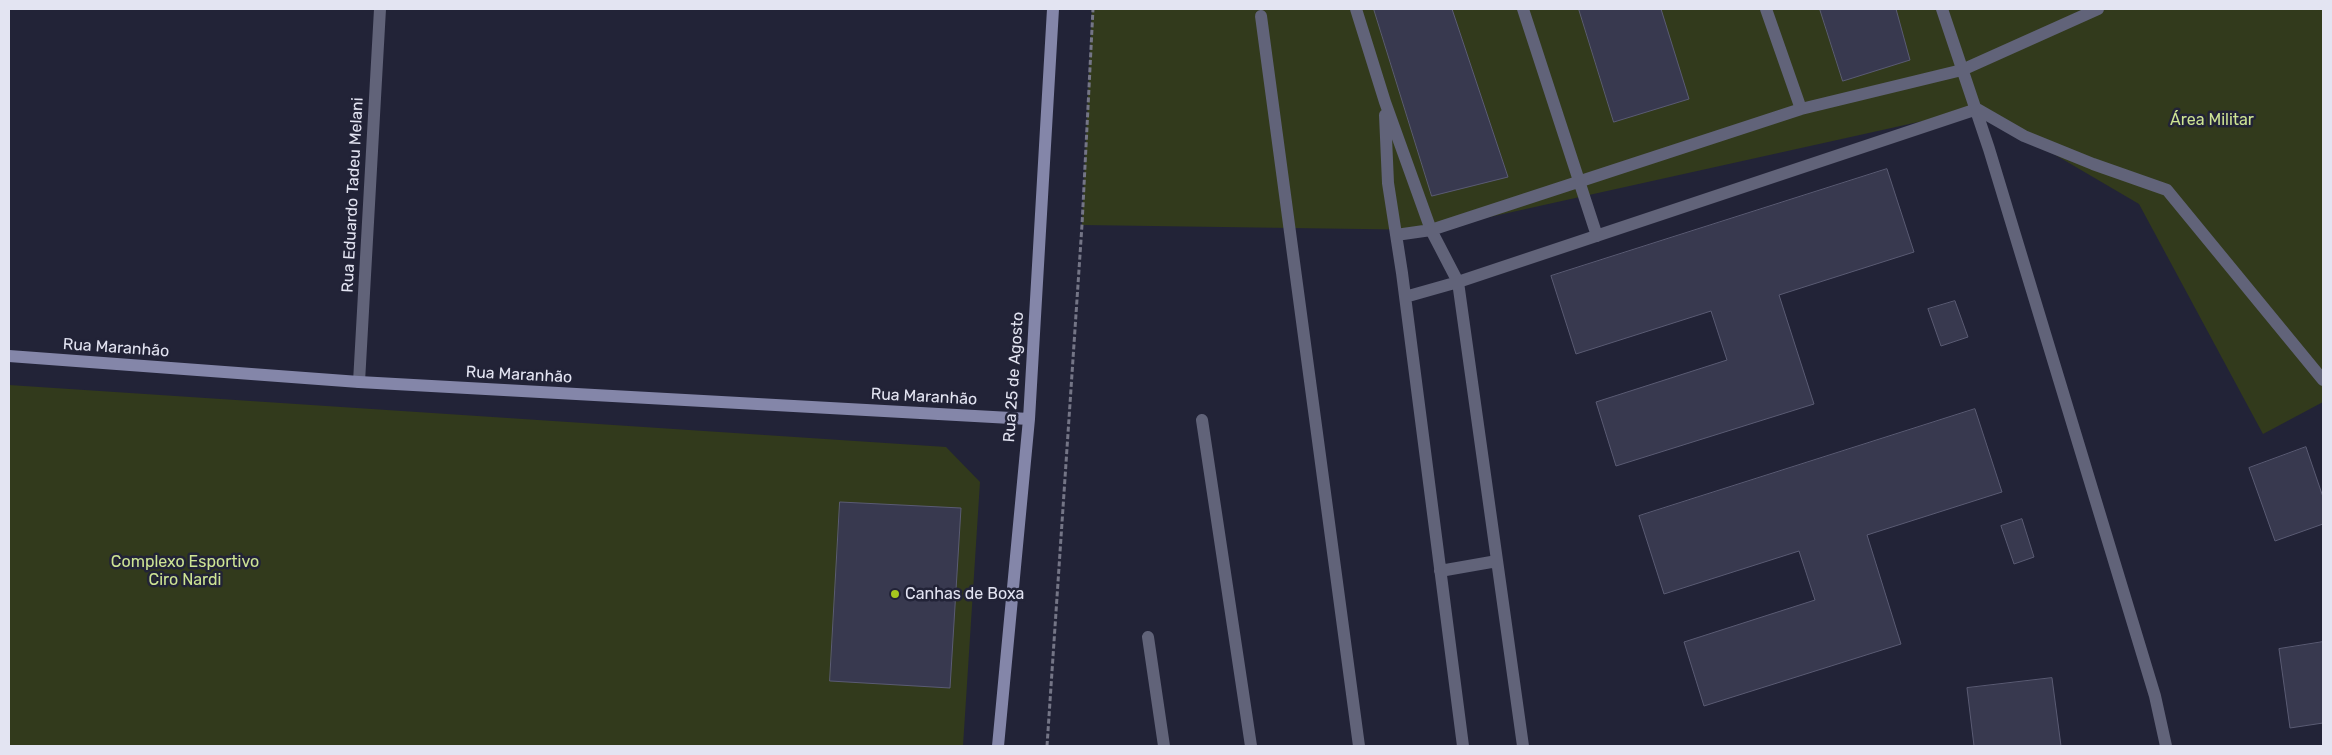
<!DOCTYPE html>
<html>
<head>
<meta charset="utf-8">
<style>
	body { margin:0 }
	#map { position:relative; width:2332px; height:755px; overflow:hidden; background:#222337; font-family:Rubik,sans-serif }
	canvas { display:block }
	.frame { position:absolute; inset:0; border:10px solid #e3e4f2; pointer-events:none }
</style>
</head>
<body>
<div id="map">
<canvas width="2332" height="755"></canvas>
<div class="frame"></div>
</div>
<script>
const ctx = document.querySelector('canvas').getContext('2d');
ctx.lineJoin = 'round';
function fill(path, color) { ctx.fillStyle = color; ctx.fill(path, 'evenodd'); }
function trace(path, color, width, dash) { ctx.strokeStyle = color; ctx.lineWidth = width; ctx.lineCap = dash ? 'butt' : 'round'; ctx.setLineDash(dash || []); ctx.stroke(path); }
function label(font, color, halo, rows, align = 'center') {
  ctx.font = font + ' Rubik,sans-serif'; ctx.lineWidth = 5; ctx.setLineDash([]); ctx.textBaseline = 'middle'; ctx.strokeStyle = halo; ctx.fillStyle = color; for (const [text, x, y, turn = 0] of rows) {
    ctx.save(); ctx.translate(x, y); ctx.rotate((+turn || 0) * Math.PI / 180); ctx.textAlign = isNaN(turn) ? turn : align; if (halo) ctx.strokeText(text, 0, 0); ctx.fillText(text, 0, 0); ctx.restore();
  }
}
const green = new Path2D(`
	M 1092,9 L 2323,9 L 2323,402 L 2263,434 L 2139,204 L 1977,109 L 1431,230 L 1082,225 Z
	M 9,385 L 946,447 L 980,482 L 963,746 L 9,746 Z`);
const building = new Path2D(`
	M 1374,9 L 1452,9 L 1508,177 L 1432,196 Z
	M 1579,9 L 1661,9 L 1689,99 L 1614,122 Z
	M 1820,9 L 1896,9 L 1910,60 L 1843,81 Z
	M 1887,169 L 1914,252 L 1779,295 L 1814,404 L 1616,466 L 1596,402 L 1727,360 L 1711,311 L 1576,354 L 1551,276 Z
	M 1955,301 L 1968,337 L 1941,346 L 1928,309 Z
	M 1975,409 L 2002,492 L 1867,535 L 1901,644 L 1704,706 L 1684,642 L 1815,600 L 1799,551 L 1664,594 L 1639,516 Z
	M 2306,447 L 2323,497 L 2323,524 L 2275,541 L 2249,468 Z
	M 840,502 L 961,508 L 950,688 L 830,681 Z
	M 2022,519 L 2034,557 L 2014,564 L 2001,526 Z
	M 2323,642 L 2323,723 L 2290,728 L 2279,649 Z
	M 2052,678 L 2061,746 L 1974,746 L 1967,688 Z`);
const path = new Path2D(`
	M 1047,746 L 1082,225 L 1093,9`);
const street = new Path2D(`
	M 1356,9 L 1385,102 L 1431,230 L 1458,282 L 1523,746
	M 1523,9 L 1597,236
	M 1766,9 L 1801,109
	M 1942,9 L 1989,149 L 2155,696 L 2166,746
	M 1261,16 L 1359,746
	M 1385,115 L 1388,183 L 1402,273 L 1463,746
	M 1396,235 L 1431,230 L 1801,109 L 1962,70 L 2098,9
	M 1405,297 L 1458,282 L 1977,109 L 2024,136 L 2093,164 L 2167,190 L 2323,380
	M 359,382 L 380,9
	M 1202,420 L 1251,746
	M 1440,571 L 1497,561
	M 1148,637 L 1164,746`);
const secondary = new Path2D(`
	M 9,356 L 359,382 L 1029,419
	M 998,746 L 1029,419 L 1053,9`);
const markers = [
	[895,594,5,"#a7c81f"]
];
const parkNames = [
	["Área Militar",2212,120],
	["Complexo Esportivo",185,562],
	["Ciro Nardi",185,580]
];
const streetNames = [
	["Rua Eduardo Tadeu Melani",353,195,-87],
	["Rua Maranhão",116,348,4],
	["Rua Maranhão",519,375,3],
	["Rua 25 de Agosto",1014,377,-86],
	["Rua Maranhão",924,397,3]
];
const poiNames = [
	["Canhas de Boxa",905,594]
];
fill(green, '#323a1c');
fill(building, '#38394f');
trace(building, '#5a5b73', 1);
trace(path, '#747586', 3, [5, 2.5]);
trace(street, '#616379', 12);
trace(secondary, '#8486a9', 12);
for (const [x, y, r, color] of markers) { const dot = new Path2D(); dot.arc(x, y, r, 0, 2 * Math.PI); ctx.fillStyle = color; ctx.fill(dot); trace(dot, '#222337', 2); }
label('16px', '#cee494', '#222337', parkNames);
label('16px', '#e3e4f2', '#222337', streetNames);
label('16px', '#e3e4f2', '#222337', poiNames, 'left');
</script>
</body>
</html>
